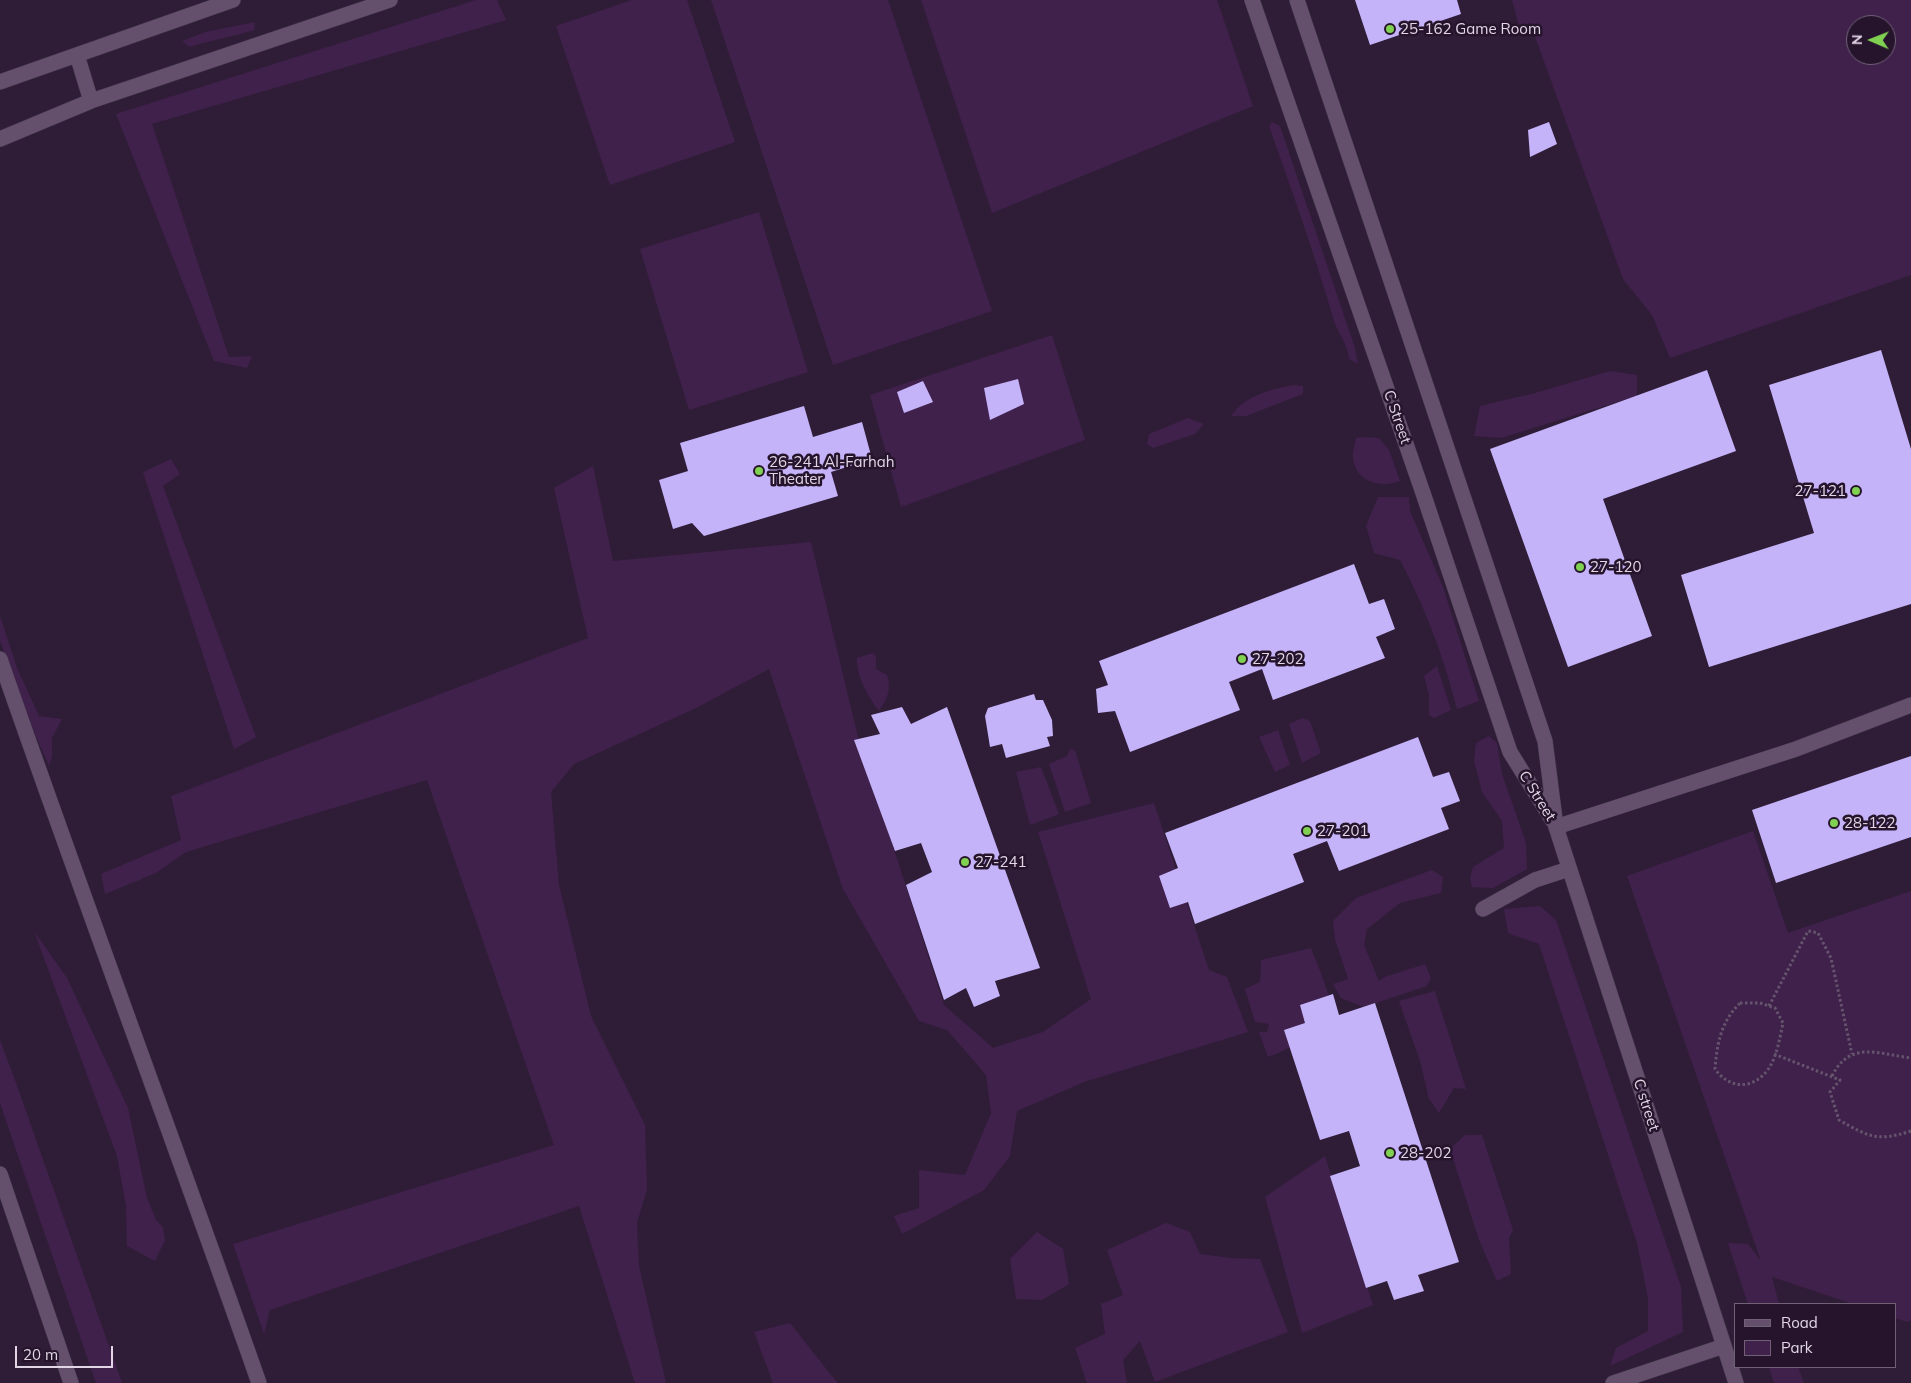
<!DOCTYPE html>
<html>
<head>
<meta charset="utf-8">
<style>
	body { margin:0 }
	#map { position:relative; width:1911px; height:1383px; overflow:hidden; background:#2f1d37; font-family:Mulish,sans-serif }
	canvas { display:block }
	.legend { position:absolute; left:1734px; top:1303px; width:162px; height:65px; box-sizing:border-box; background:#25142c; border:1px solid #706176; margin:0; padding:6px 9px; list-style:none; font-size:15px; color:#e1d5e6 }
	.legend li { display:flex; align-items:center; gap:10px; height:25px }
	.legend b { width:25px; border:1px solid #706176 }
	.north { position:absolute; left:1846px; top:15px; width:50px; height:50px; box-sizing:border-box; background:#25142c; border:1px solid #706176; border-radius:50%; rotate:271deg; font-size:14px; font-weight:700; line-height:20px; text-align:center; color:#e1d5e6 }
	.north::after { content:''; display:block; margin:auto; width:18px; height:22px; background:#80d051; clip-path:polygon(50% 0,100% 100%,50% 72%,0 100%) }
	.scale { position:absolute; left:15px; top:1346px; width:98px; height:22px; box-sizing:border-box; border:2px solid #e1d5e6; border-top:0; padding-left:6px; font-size:15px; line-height:18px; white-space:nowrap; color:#e1d5e6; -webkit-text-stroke:4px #25142c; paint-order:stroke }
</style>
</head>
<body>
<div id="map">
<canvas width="1911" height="1383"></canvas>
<ul class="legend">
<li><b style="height:6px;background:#64506d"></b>Road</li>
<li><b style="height:14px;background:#40214c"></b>Park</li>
</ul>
<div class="north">N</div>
<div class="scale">20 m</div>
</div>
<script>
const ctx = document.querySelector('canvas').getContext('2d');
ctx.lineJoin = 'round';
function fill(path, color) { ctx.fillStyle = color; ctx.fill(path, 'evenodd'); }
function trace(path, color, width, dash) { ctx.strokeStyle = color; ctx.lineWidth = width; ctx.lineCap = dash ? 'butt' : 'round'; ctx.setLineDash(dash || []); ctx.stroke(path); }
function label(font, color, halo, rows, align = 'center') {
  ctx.font = font + ' Mulish,sans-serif'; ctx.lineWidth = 5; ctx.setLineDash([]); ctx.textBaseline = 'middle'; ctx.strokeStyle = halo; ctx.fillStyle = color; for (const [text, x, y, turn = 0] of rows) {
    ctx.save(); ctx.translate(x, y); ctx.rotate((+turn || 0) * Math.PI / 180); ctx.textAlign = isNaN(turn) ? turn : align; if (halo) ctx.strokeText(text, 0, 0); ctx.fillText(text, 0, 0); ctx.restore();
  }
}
const green = new Path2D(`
	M 476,0 L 497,0 L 506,20 L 152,124 L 229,357 L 252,356 L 247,368 L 214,361 L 116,114 Z
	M 632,0 L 687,0 L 735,142 L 610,185 L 556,26 Z
	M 711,0 L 888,0 L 992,311 L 833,365 Z
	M 921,0 L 1217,0 L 1253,106 L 992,213 Z
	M 1512,0 L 1911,0 L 1911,275 L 1670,358 L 1652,315 L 1623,279 L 1533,31 L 1519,26 ZM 1856,25 L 1886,25 L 1886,55 L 1856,55 Z
	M 255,22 L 254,30 C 232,37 211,40 190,47 L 182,41 L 205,32 Z
	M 1272,122 L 1280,126 L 1355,348 L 1358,364 L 1349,359 C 1348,345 1339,335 1334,321 C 1315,255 1292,191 1269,126 Z
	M 759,212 L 808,372 L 689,410 L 640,249 Z
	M 1052,335 L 1085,440 L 901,507 L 870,395 Z
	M 1610,371 L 1637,375 L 1637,396 L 1501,438 L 1474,436 L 1480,406 L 1535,393 Z
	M 1294,385 L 1303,386 L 1303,394 L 1246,416 L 1231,416 C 1244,396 1271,389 1294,385 Z
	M 1188,418 L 1204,424 L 1195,434 L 1153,448 L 1147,444 L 1149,434 Z
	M 1363,437 L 1379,438 L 1389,450 L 1400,481 C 1380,489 1355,481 1353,458 C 1352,452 1355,444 1356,438 Z
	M 171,459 L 180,474 L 163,486 L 256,737 L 234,749 L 143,472 Z
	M 593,466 L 613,561 L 811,542 L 858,737 L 944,1005 L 993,1048 L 1043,1032 L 1091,999 L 1038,832 L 1154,803 L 1209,970 L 1227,977 L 1248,1032 L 1084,1082 L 1017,1111 L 1010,1156 L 984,1190 L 902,1234 L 894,1216 L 919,1208 L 919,1170 L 965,1175 L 991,1113 L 986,1075 L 947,1030 L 919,1021 L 843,889 L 769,669 L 696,708 L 574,764 L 551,792 L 559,885 L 591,1016 L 645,1125 L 647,1189 L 637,1223 L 639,1266 L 666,1383 L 635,1383 L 579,1206 L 270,1310 L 264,1334 L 233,1244 L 554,1145 L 427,780 L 186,852 L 156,873 L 105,894 L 101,874 L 181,840 L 171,796 L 588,638 L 554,488 Z
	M 1378,497 L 1409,497 L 1410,511 L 1443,587 L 1479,701 L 1457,709 C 1443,655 1426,610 1400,560 L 1374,553 L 1366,526 Z
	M 0,616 L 17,668 L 39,716 L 62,719 L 52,738 L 52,756 L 49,766 L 35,734 L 0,641 Z
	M 873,653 L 876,657 L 876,669 L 887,675 C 892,689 887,699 879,711 C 868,696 856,676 857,658 Z
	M 1437,666 L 1451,710 L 1434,718 L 1429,715 L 1429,695 L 1424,676 Z
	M 1302,718 L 1310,721 L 1321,753 L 1302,763 L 1289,724 Z
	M 1278,730 L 1290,765 L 1275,772 L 1259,737 Z
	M 1489,736 L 1497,743 L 1502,774 L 1526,843 L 1527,869 L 1493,888 L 1472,887 L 1470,879 L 1473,867 L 1504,848 L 1502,821 L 1482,792 L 1474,761 L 1476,743 Z
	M 1070,749 L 1075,750 L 1091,803 L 1065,812 L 1049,764 L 1067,756 Z
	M 1041,767 L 1059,814 L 1030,825 L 1016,772 Z
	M 1753,831 L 1788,933 L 1911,891 L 1911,1320 L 1907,1322 L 1895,1318 L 1895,1304 L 1853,1304 L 1772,1277 L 1779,1304 L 1748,1304 L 1728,1243 L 1748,1244 L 1761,1261 L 1627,876 Z
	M 1432,870 L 1443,877 L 1441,893 L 1400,903 L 1367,929 L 1364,945 L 1379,981 L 1385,977 L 1425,964 L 1431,978 L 1427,986 L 1364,1007 L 1341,998 L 1333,984 L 1348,979 L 1335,939 L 1333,921 L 1356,898 Z
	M 1540,906 L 1556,920 L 1681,1287 L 1683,1332 L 1610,1366 L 1616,1348 L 1648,1331 L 1648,1298 L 1637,1243 L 1539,944 L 1508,933 L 1504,909 Z
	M 34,931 L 67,978 L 128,1108 L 147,1198 L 156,1220 L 163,1227 L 165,1240 L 155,1261 L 127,1246 L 126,1206 L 117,1156 Z
	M 1311,948 C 1315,959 1329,991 1329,1000 C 1328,1030 1292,1048 1268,1057 L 1259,1032 L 1267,1032 L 1269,1024 L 1255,1022 L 1245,989 L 1260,982 L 1261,960 Z
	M 1435,991 L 1466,1089 L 1454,1088 L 1439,1113 L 1429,1099 L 1420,1061 L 1399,1001 Z
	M 0,1040 L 16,1083 L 122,1383 L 96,1383 L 0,1103 Z
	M 1465,1135 L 1482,1135 L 1513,1230 L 1509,1238 L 1511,1274 L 1497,1281 L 1479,1240 L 1450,1149 Z
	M 1325,1156 L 1373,1305 L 1302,1333 L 1265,1197 Z
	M 1166,1223 L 1190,1232 L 1200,1254 L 1231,1258 L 1260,1259 L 1288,1332 L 1155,1382 L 1140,1341 L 1123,1360 L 1127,1383 L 1087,1383 L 1075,1348 L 1105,1334 L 1101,1304 L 1123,1295 L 1107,1250 Z
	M 1037,1232 L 1063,1249 L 1069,1284 L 1042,1300 L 1016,1299 L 1010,1259 Z
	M 790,1323 L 831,1375 L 838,1383 L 773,1383 L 754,1332 Z
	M 1769,1367 L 1798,1367 L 1804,1383 L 1774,1383 Z`);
const building = new Path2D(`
	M 1355,0 L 1457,0 L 1461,14 L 1370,45 Z
	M 1549,122 L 1557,144 L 1530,157 L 1528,130 Z
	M 1881,350 L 1911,449 L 1911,604 L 1709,667 L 1681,575 L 1814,533 L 1769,385 Z
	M 1707,370 L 1736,451 L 1603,499 L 1652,636 L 1568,667 L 1490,449 Z
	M 1018,379 L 1024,404 L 990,420 L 984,388 Z
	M 923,381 L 933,402 L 904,413 L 897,392 Z
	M 804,406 L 813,437 L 862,422 L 872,459 L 831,472 L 838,496 L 704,536 L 692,523 L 673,529 L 659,480 L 688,471 L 680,443 Z
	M 1354,564 L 1369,604 L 1384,599 L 1395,629 L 1376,637 L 1385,658 L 1273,700 L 1262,669 L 1229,682 L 1240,710 L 1130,752 L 1115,711 L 1098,713 L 1096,689 L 1108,685 L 1099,661 Z
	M 1034,694 L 1036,700 L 1043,700 L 1052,720 L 1053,736 L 1047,737 L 1050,746 L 1006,758 L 1002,744 L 990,747 L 985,716 L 988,708 Z
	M 902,707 L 911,724 L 947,707 L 1040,968 L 995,981 L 1000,996 L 974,1007 L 966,988 L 944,1000 L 906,885 L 932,872 L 921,843 L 895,851 L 854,740 L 880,734 L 871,715 Z
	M 1418,737 L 1433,777 L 1449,772 L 1460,801 L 1441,808 L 1449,829 L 1339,871 L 1327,841 L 1293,854 L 1304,882 L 1195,924 L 1188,902 L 1170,908 L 1159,876 L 1178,868 L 1165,833 Z
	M 1911,756 L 1911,837 L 1776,883 L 1752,810 Z
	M 1333,994 L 1339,1015 L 1375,1003 L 1459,1262 L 1418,1275 L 1424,1291 L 1394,1300 L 1387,1281 L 1366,1288 L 1330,1176 L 1360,1166 L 1349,1131 L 1320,1140 L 1284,1030 L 1305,1023 L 1300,1005 Z`);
const path = new Path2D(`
	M 1740,1003 L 1760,1003 L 1775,1008 L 1783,1023 C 1780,1037 1777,1056 1769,1068 C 1754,1090 1730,1090 1715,1069 C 1717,1043 1721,1022 1740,1003 Z
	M 1769,1006 L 1808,931 L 1818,933 L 1831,958 L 1852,1054
	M 1774,1054 L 1840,1080 L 1830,1092 L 1839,1120 C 1869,1137 1877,1142 1911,1131
	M 1832,1076 C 1850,1040 1879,1054 1911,1058`);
const street = new Path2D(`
	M 1252,0 L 1423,493 L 1510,752 L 1553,821
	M 1297,0 L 1545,741 L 1556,827 L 1736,1383
	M 77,55 L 91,101
	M 0,82 L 233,0
	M 0,139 L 91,101 L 390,0
	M 0,659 C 84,901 174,1141 259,1383
	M 1556,827 L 1796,749 L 1911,705
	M 1483,909 L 1535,880 L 1569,869
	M 0,1174 L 71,1383
	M 1613,1383 L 1724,1346`);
const markers = [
	[1390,29,5,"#80d051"],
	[759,471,5,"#80d051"],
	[1856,491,5,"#80d051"],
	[1580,567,5,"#80d051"],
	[1242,659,5,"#80d051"],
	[1834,823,5,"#80d051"],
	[1307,831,5,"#80d051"],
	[965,862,5,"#80d051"],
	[1390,1153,5,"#80d051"]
];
const poiNames = [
	["25-162 Game Room",1400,29],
	["26-241 Al-Farhah",769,462],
	["Theater",769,479],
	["27-121",1846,491,"right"],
	["27-120",1590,567],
	["27-202",1252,659],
	["28-122",1844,823],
	["27-201",1317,831],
	["27-241",975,862],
	["28-202",1400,1153]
];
const streetNames = [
	["C Street",1397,417,71],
	["C Street",1537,796,58],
	["C street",1646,1105,72]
];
fill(green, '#40214c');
fill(building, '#c5b3fa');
trace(street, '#47384e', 16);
trace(path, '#65556c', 3, [2.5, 2.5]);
trace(street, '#64506d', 15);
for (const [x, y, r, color] of markers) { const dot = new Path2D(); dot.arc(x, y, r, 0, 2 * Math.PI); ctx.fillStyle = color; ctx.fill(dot); trace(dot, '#25142c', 2); }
label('15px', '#e1d5e6', '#25142c', poiNames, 'left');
label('15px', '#e1d5e6', '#25142c', streetNames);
</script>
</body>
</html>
